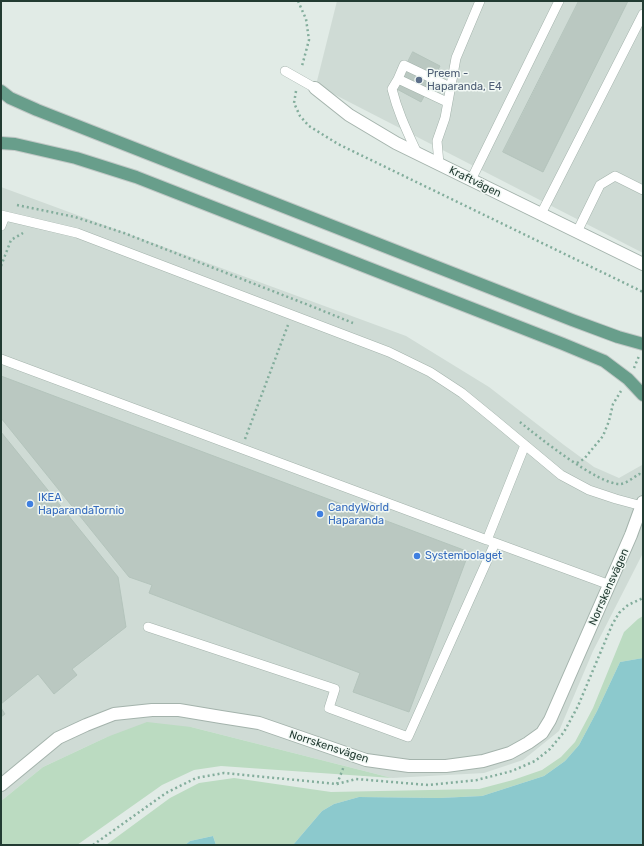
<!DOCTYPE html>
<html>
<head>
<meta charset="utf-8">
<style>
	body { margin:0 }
	#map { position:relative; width:644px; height:846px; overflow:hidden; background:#e1ebe6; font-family:Rubik,sans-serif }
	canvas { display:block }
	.frame { position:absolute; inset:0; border:2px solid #223b32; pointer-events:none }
</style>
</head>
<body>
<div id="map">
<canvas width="644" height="846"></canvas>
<div class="frame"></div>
</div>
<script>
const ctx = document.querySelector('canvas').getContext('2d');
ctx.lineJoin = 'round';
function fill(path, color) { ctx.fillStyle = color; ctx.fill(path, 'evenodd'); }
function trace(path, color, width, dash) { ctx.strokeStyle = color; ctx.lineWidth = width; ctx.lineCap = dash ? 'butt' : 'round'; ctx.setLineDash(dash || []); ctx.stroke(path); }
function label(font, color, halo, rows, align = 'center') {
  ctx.font = font + ' Rubik,sans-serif'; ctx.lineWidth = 3; ctx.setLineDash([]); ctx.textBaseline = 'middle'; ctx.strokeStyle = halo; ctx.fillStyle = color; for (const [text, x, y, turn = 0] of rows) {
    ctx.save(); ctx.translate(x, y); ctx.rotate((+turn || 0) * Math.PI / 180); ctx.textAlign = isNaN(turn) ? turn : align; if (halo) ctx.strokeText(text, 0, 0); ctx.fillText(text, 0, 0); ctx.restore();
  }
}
const built = new Path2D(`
	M 337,1 L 643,1 L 643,253 L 316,85 Z
	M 1,187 L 406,336 L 489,387 L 564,445 L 594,467 L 619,478 L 642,465 L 643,466 L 643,553 L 593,651 L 559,731 L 523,760 L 484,773 L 392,778 L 191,727 L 107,737 L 43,767 L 1,801 Z`);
const green = new Path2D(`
	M 643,616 L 643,658 L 620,662 L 597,711 L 579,745 L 565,761 L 544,776 L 482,796 L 439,798 L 359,797 L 334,804 L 322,811 L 293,845 L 216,845 L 213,836 L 190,841 L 185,845 L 106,845 L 170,798 L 199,783 L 234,778 L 331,792 L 479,789 L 513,780 L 542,770 L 561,757 L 575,742 L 593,708 L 624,632 L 638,619 Z
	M 147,722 L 191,727 L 392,778 L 221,766 L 194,770 L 162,785 L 77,845 L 1,845 L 1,801 L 43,767 L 107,737 Z`);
const water = new Path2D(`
	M 643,658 L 643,845 L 293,845 L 322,811 L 334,804 L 359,797 L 439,798 L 482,796 L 544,776 L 565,761 L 579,745 L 597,711 L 620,662 Z
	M 213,836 L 216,845 L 185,845 L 190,841 Z`);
const building = new Path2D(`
	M 579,1 L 628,1 L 543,172 L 503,152 Z
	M 413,52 L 440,66 L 421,102 L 395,88 Z
	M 1,376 L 469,552 L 409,712 L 353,692 L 360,673 L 149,593 L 152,585 L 129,577 L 1,418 Z
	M 1,432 L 118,577 L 126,627 L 72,669 L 77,675 L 54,694 L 38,674 L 1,704 Z
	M 1,708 L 5,714 L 1,717 Z`);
const path = new Path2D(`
	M 298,1 L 306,19 L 309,40 L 302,66
	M 296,91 L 294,103 L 300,116 L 309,126 L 338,144 L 643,292
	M 17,205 L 75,217 L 124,233 L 316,308 L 353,323
	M 1,266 L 11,240 L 23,233
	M 634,368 L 639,356
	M 520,422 C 538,437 599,485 620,484 C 626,484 634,477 639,474 L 643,475
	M 245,439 L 288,325
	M 577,463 L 584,459 L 603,436 L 609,421 L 613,404 L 621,391
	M 337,784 L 344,766
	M 93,845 L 166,793 L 196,778 L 224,773 L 337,784 L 356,779 L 428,785 L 477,780 L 512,771 L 535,761 L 550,749 L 564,732 L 578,706 L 612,625 L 619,613 L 628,605 L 643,598`);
const lane = new Path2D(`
	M 285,71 L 315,88
	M 398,79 L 404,65 L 450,87
	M 417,153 C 407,131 398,113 392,89 L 398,79 L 447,102
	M 439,164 L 437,141 L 445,118 L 456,58 L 480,1
	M 471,180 L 559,1
	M 541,214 L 643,14
	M 1,215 L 77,233 L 389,352 L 430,372 L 462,393 L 495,420 L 561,475 L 589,490 L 616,499 L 642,506
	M 1,226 L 5,216
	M 577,232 L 600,185 L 615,176 L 643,190
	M 1,359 L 487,540 L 525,445
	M 490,541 L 610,585
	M 148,627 L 335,689 L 329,708 L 408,737 L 495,543`);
const street = new Path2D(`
	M 315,88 L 349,115 L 396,143 L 643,264
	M 1,785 L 58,738 L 86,725 L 114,714 L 152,710 L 179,710 L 221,717 L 259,723 L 366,760 L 409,766 L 446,766 L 483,761 L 510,753 L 528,743 L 542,733 L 550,720 L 631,535 L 643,502`);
const primary = new Path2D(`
	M 1,91 L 10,98 L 37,110 L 572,320 L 618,337 L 643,344
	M 1,143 L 15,144 L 76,158 L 136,177 L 563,344 L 604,361 L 628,379 L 643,395`);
const markers = [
	[419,80,4,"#5c6f8a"],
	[30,504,4,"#3f7fe0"],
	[320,514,4,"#3f7fe0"],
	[417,556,4,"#3f7fe0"]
];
const serviceNames = [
	["Preem -",427,74],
	["Haparanda, E4",427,87]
];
const streetNames = [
	["Kraftvägen",475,182,26],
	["Norrskensvägen",609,587,-66],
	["Norrskensvägen",329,747,18]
];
const shopNames = [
	["IKEA",38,498],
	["HaparandaTornio",38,511],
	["CandyWorld",328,508],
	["Haparanda",328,521],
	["Systembolaget",425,556]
];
fill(built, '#cfdbd5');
fill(green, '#bbdbc1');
fill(water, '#8cc9cd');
fill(building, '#bac8c1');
trace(building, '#b4c4bc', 1);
trace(lane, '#a4b3ac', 10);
trace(street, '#a4b3ac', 14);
trace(primary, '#c1c8c6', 14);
trace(path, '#83ad9c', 2.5, [2, 3]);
trace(lane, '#fff', 9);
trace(street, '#fff', 12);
trace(primary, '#689e8b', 12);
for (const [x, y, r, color] of markers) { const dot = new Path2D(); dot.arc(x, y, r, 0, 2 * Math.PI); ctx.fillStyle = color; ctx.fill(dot); trace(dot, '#f1f8f4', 1.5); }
label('11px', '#4e5e75', '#f1f8f4', serviceNames, 'left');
label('11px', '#223b32', '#f1f8f4', streetNames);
label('11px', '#366cbe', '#f1f8f4', shopNames, 'left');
</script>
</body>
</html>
